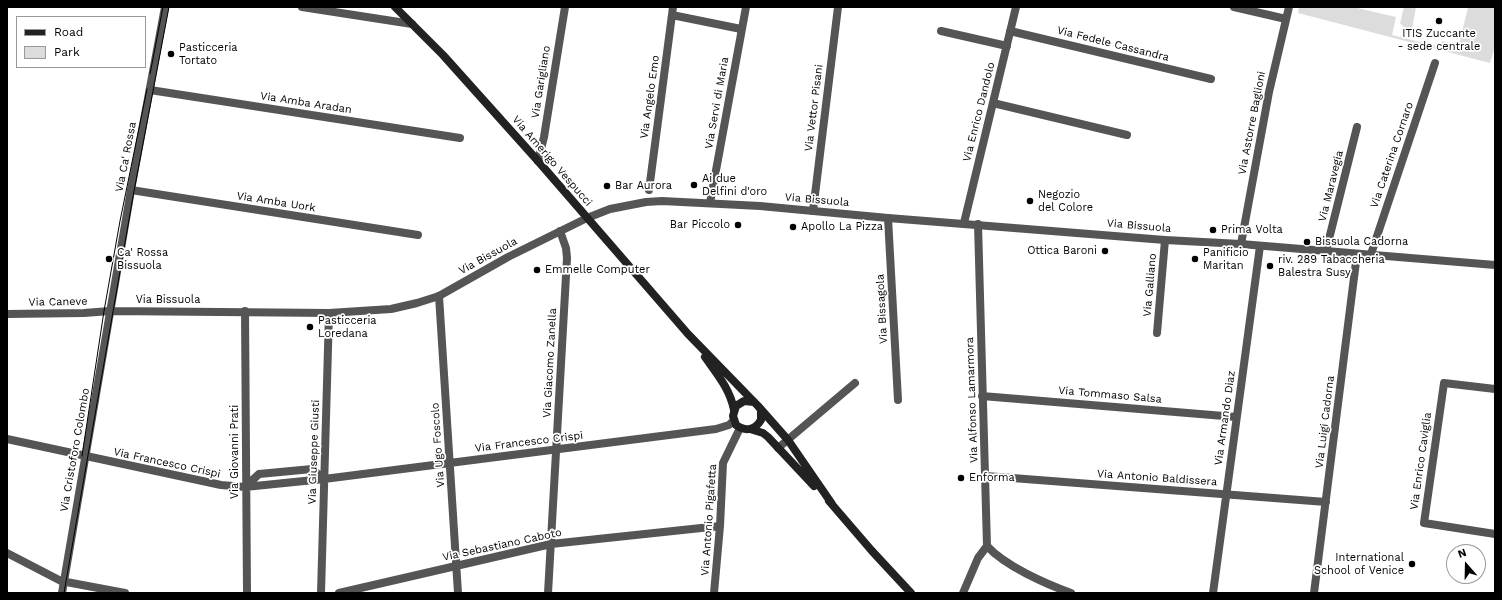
<!DOCTYPE html>
<html>
<head>
<meta charset="utf-8">
<style>
	body { margin:0 }
	#map { position:relative; width:1502px; height:600px; overflow:hidden; background:#fff; font-family:"Work Sans",sans-serif }
	canvas { display:block }
	.frame { position:absolute; inset:0; border:8px solid #000; pointer-events:none }
	.legend { position:absolute; left:16px; top:16px; width:130px; height:52px; box-sizing:border-box; background:#fff; border:1px solid #999; margin:0; padding:5px 7px; list-style:none; font-size:12px; color:#000 }
	.legend li { display:flex; align-items:center; gap:8px; height:20px }
	.legend b { width:20px; border:1px solid #999 }
	.north { position:absolute; left:1446px; top:544px; width:40px; height:40px; box-sizing:border-box; background:#fff; border:1px solid #999; border-radius:50%; rotate:340deg; font-size:11px; font-weight:700; line-height:16px; text-align:center; color:#000 }
	.north::after { content:''; display:block; margin:auto; width:14px; height:18px; background:#000; clip-path:polygon(50% 0,100% 100%,50% 72%,0 100%) }
</style>
</head>
<body>
<div id="map">
<canvas width="1502" height="600"></canvas>
<div class="frame"></div>
<ul class="legend">
<li><b style="height:5px;background:#222"></b>Road</li>
<li><b style="height:11px;background:#dcdcdc"></b>Park</li>
</ul>
<div class="north">N</div>
</div>
<script>
const ctx = document.querySelector('canvas').getContext('2d');
ctx.lineJoin = 'round';
function fill(path, color) { ctx.fillStyle = color; ctx.fill(path, 'evenodd'); }
function trace(path, color, width, dash) { ctx.strokeStyle = color; ctx.lineWidth = width; ctx.lineCap = dash ? 'butt' : 'round'; ctx.setLineDash(dash || []); ctx.stroke(path); }
function label(font, color, halo, rows, align = 'center') {
  ctx.font = font + ' "Work Sans",sans-serif'; ctx.lineWidth = 3.5; ctx.setLineDash([]); ctx.textBaseline = 'middle'; ctx.strokeStyle = halo; ctx.fillStyle = color; for (const [text, x, y, turn = 0] of rows) {
    ctx.save(); ctx.translate(x, y); ctx.rotate((+turn || 0) * Math.PI / 180); ctx.textAlign = isNaN(turn) ? turn : align; if (halo) ctx.strokeText(text, 0, 0); ctx.fillText(text, 0, 0); ctx.restore();
  }
}
const green = new Path2D(`
	M 1299,7 L 1353,7 L 1396,17 L 1392,35 L 1440,47 L 1442,41 L 1459,45 L 1468,7 L 1495,7 L 1495,47 L 1490,63 L 1298,13 Z
	M 1404,7 L 1416,7 L 1411,35 L 1400,23 Z`);
const minor = new Path2D(`
	M 302,7 L 412,24
	M 1234,7 L 1286,19
	M 672,15 L 741,29
	M 941,31 L 1007,46
	M 1010,31 L 1211,79
	M 150,90 L 460,138
	M 993,103 L 1127,135
	M 538,161 L 544,137 L 565,7
	M 131,190 L 418,235
	M 649,190 L 673,7
	M 710,203 L 746,7
	M 813,211 L 838,7
	M 888,218 L 898,400
	M 964,223 L 1016,7
	M 1241,244 L 1269,92 L 1289,7
	M 1326,251 L 1357,127
	M 1371,254 L 1435,63
	M 439,296 L 458,593
	M 245,311 L 247,593
	M 7,314 L 84,313 L 110,311
	M 1157,333 L 1165,240
	M 1495,389 L 1444,383 L 1424,523 L 1495,534
	M 982,396 L 1236,417
	M 7,439 L 221,485 L 245,487 L 324,479 L 716,429 L 729,425 L 734,420
	M 778,448 L 855,383
	M 986,476 L 1326,502
	M 245,487 L 259,474 L 312,469 L 324,479
	M 987,546 C 1005,566 1046,584 1071,593
	M 7,553 L 61,581 L 125,593
	M 321,593 L 329,313
	M 339,593 L 551,544 L 720,526
	M 548,593 L 567,258 L 566,248 L 560,231
	M 714,593 L 720,526 L 723,463 L 740,428
	M 963,593 L 978,558 L 987,546 L 978,224
	M 1213,593 L 1260,246
	M 1314,593 L 1357,254`);
const tertiary = new Path2D(`
	M 110,311 L 329,313 L 391,309 L 417,303 L 439,296 L 508,257 L 587,218 L 610,209 L 646,202 L 662,201 L 760,206 L 888,218 L 1165,240 L 1241,244 L 1495,265
	M 62,593 L 131,190 L 165,7`);
const secondary = new Path2D(`
	M 395,7 L 443,55 L 538,161 L 688,334 L 758,406 L 788,440 L 832,504
	M 705,357 C 717,374 730,389 734,410
	M 754,402 L 744,401 L 736,406 L 733,416 L 736,425 C 746,432 755,430 761,420 L 761,410
	M 750,429 L 763,433 L 768,437 L 814,486
	M 829,501 L 872,551 L 911,593`);
const tram = new Path2D(`
	M 150,74 L 163,7
	M 82,456 L 104,311 L 120,221 L 147,89
	M 64,593 L 134,191 L 169,7`);
const markers = [
	[1439,21,4,"#000"],
	[171,54,4,"#000"],
	[694,185,4,"#000"],
	[607,186,4,"#000"],
	[1030,201,4,"#000"],
	[738,225,4,"#000"],
	[793,227,4,"#000"],
	[1213,230,4,"#000"],
	[1307,242,4,"#000"],
	[1105,251,4,"#000"],
	[109,259,4,"#000"],
	[1195,259,4,"#000"],
	[1270,266,4,"#000"],
	[537,270,4,"#000"],
	[310,327,4,"#000"],
	[961,478,4,"#000"],
	[1412,564,4,"#000"]
];
const poiNames = [
	["ITIS Zuccante",1439,34,"center"],
	["- sede centrale",1439,47,"center"],
	["Pasticceria",179,48],
	["Tortato",179,61],
	["Ai due",702,179],
	["Delfini d'oro",702,192],
	["Bar Aurora",615,186],
	["Negozio",1038,195],
	["del Colore",1038,208],
	["Bar Piccolo",730,225,"right"],
	["Apollo La Pizza",801,227],
	["Prima Volta",1221,230],
	["Bissuola Cadorna",1315,242],
	["Ottica Baroni",1097,251,"right"],
	["Ca' Rossa",117,253],
	["Bissuola",117,266],
	["Panificio",1203,253],
	["Maritan",1203,266],
	["riv. 289 Tabaccheria",1278,260],
	["Balestra Susy",1278,273],
	["Emmelle Computer",545,270],
	["Pasticceria",318,321],
	["Loredana",318,334],
	["Enforma",969,478],
	["International",1404,558,"right"],
	["School of Venice",1404,571,"right"]
];
const streetNames = [
	["Via Fedele Cassandra",1113,44,14],
	["Via Garigliano",541,82,-81],
	["Via Angelo Emo",650,97,-82],
	["Via Amba Aradan",306,103,9],
	["Via Servi di Maria",717,103,-80],
	["Via Vettor Pisani",814,108,-83],
	["Via Enrico Dandolo",979,112,-76],
	["Via Astorre Baglioni",1252,123,-79],
	["Via Caterina Cornaro",1392,155,-71],
	["Via Ca' Rossa",126,157,-79],
	["Via Amerigo Vespucci",552,161,49],
	["Via Maravegia",1331,186,-76],
	["Via Bissuola",817,200,5],
	["Via Amba Uork",276,202,9],
	["Via Bissuola",1139,226,5],
	["Via Bissuola",488,256,-29],
	["Via Galliano",1150,285,-85],
	["Via Bissuola",168,300],
	["Via Caneve",58,302,-1],
	["Via Bissagola",882,309,-93],
	["Via Giacomo Zanella",550,363,-87],
	["Via Tommaso Salsa",1110,395,5],
	["Via Alfonso Lamarmora",972,400,-92],
	["Via Armando Diaz",1225,418,-82],
	["Via Luigi Cadorna",1325,422,-83],
	["Via Francesco Crispi",529,442,-7],
	["Via Ugo Foscolo",438,445,-94],
	["Via Cristoforo Colombo",75,450,-80],
	["Via Giovanni Prati",235,452,-90],
	["Via Giuseppe Giusti",314,452,-88],
	["Via Enrico Caviglia",1421,461,-82],
	["Via Francesco Crispi",167,463,12],
	["Via Antonio Baldissera",1157,478,4],
	["Via Antonio Pigafetta",709,520,-86],
	["Via Sebastiano Caboto",502,545,-12]
];
fill(green, '#dcdcdc');
trace(minor, '#555', 8);
trace(tertiary, '#555', 8);
trace(secondary, '#222', 8);
trace(tram, '#000', 1);
for (const [x, y, r, color] of markers) { const dot = new Path2D(); dot.arc(x, y, r, 0, 2 * Math.PI); ctx.fillStyle = color; ctx.fill(dot); trace(dot, '#fff', 1.5); }
label('11px', '#000', '#fff', poiNames, 'left');
label('11px', '#000', '#fff', streetNames);
</script>
</body>
</html>
